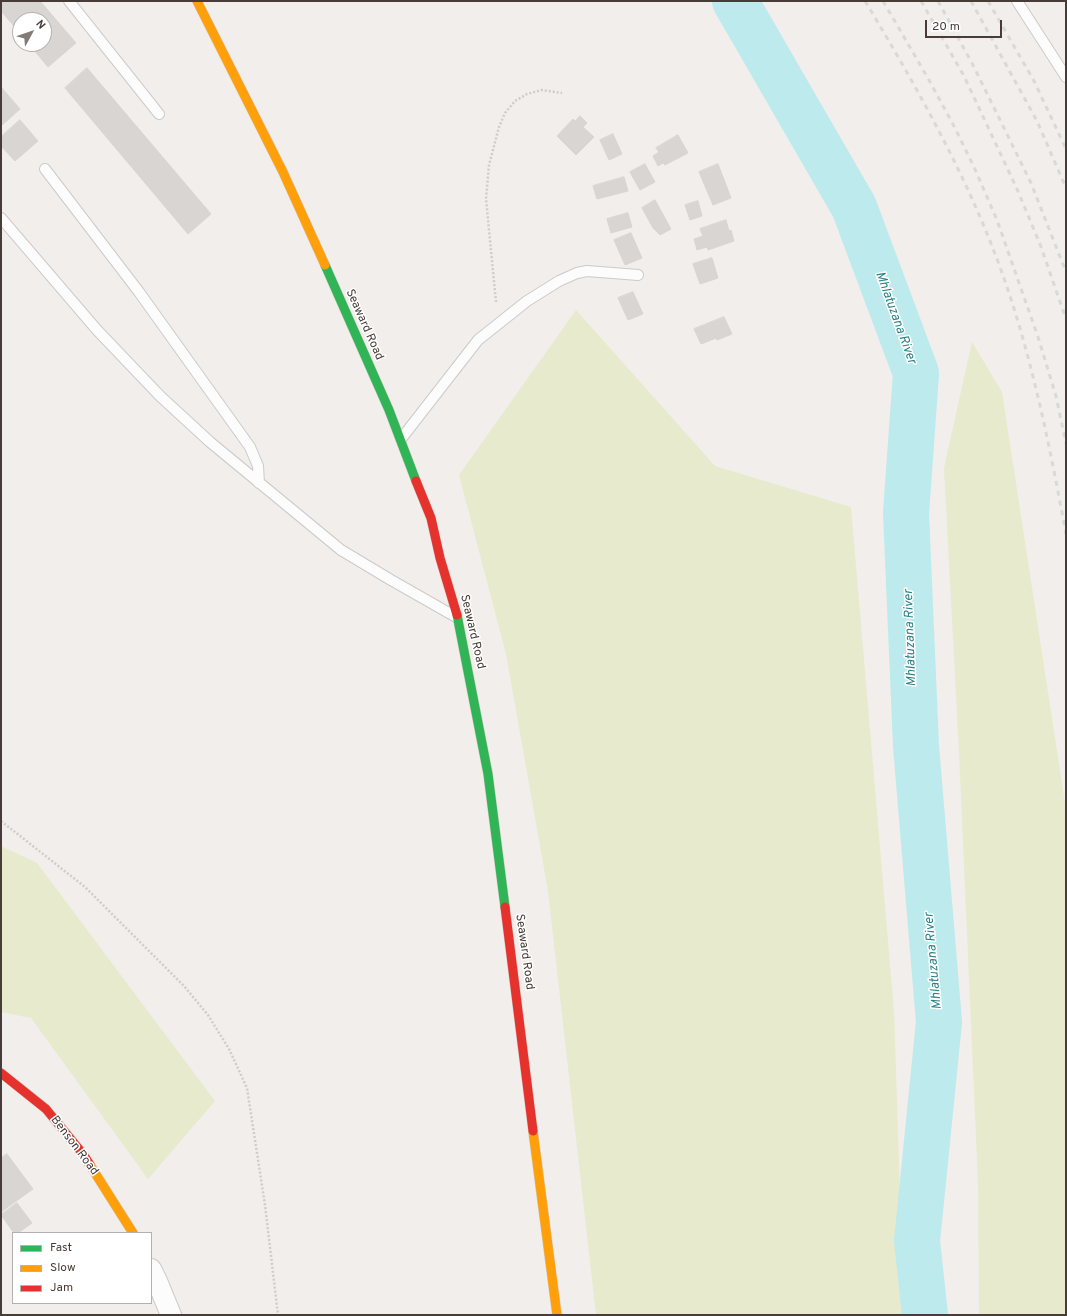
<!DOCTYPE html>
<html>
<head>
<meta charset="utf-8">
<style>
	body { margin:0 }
	#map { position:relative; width:1067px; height:1316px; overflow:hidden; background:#f1eeec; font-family:Overpass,sans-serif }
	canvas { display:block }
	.frame { position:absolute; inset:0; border:2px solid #473c37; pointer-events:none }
	.legend { position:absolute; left:12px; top:1232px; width:140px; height:72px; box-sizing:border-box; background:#fff; border:1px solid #b5b1af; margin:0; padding:5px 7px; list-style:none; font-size:12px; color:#473c37 }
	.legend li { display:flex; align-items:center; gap:8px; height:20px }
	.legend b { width:20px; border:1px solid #b5b1af }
	.north { position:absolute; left:12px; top:12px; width:40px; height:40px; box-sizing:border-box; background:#fff; border:1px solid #b5b1af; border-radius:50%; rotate:50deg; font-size:11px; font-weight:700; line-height:16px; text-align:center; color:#473c37 }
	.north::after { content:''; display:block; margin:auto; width:14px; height:18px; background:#827a76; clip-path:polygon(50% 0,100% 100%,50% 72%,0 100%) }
	.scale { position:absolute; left:925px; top:20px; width:77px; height:18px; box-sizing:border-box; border:2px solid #473c37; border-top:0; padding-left:5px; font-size:12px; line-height:14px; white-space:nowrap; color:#473c37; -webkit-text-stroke:3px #fff; paint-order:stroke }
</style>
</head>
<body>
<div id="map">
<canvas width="1067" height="1316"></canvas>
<div class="frame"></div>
<ul class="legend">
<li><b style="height:5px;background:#30b455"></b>Fast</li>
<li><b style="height:5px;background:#ff9f0a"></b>Slow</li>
<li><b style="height:5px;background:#e5322d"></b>Jam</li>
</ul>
<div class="north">N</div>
<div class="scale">20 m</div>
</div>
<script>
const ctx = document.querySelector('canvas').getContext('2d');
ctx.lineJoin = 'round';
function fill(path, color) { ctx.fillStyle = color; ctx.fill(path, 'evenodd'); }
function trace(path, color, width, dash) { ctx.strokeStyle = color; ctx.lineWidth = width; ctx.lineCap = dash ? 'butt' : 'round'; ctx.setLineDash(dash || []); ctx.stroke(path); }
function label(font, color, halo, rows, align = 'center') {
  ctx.font = font + ' Overpass,sans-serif'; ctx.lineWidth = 3; ctx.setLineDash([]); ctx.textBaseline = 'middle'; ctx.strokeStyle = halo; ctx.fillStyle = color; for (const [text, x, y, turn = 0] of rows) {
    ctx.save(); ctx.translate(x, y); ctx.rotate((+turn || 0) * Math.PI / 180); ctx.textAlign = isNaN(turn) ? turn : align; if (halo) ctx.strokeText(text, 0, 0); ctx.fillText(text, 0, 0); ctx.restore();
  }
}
const green = new Path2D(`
	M 576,310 L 715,466 L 851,507 L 894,1012 L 904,1315 L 596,1315 L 548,891 L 506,654 L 459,475 Z
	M 972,342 L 1002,392 L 1066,810 L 1066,1315 L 979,1315 L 978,1183 L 959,752 L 944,468 Z
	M 1,846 L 37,863 L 215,1101 L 148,1179 L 31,1018 L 1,1012 Z`);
const river = new Path2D(`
	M 735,1 L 854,207 L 916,373 L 906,513 L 916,746 L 939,1022 L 917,1241 L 925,1315`);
const building = new Path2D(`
	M 1,1 L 40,1 L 76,43 L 48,67 L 29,44 L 44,44 L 44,20 L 20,20 L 20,33 L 1,11 Z
	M 87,68 L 211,214 L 188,234 L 65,88 Z
	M 1,87 L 20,109 L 1,126 Z
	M 580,116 L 587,123 L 583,127 L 594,137 L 576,155 L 557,136 L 573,119 L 575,121 Z
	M 20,120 L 38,141 L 15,161 L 1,146 L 1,137 Z
	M 613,134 L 622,154 L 609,160 L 600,140 Z
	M 678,135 L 688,153 L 665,165 L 663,163 L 658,166 L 653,156 L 659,152 L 656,148 Z
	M 645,164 L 655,182 L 640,190 L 630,172 Z
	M 718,164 L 731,198 L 713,205 L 699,172 Z
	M 624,177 L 628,191 L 597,199 L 593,186 Z
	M 655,200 L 671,229 L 660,235 L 653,228 L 642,208 Z
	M 698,201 L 702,216 L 690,220 L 685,205 Z
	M 628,213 L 632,227 L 611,233 L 607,219 Z
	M 726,220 L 729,231 L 731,230 L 734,241 L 708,250 L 707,247 L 697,250 L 694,239 L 703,236 L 700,229 Z
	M 631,233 L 642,258 L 625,265 L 614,240 Z
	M 712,258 L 718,278 L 700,284 L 693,264 Z
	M 633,292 L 643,314 L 628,320 L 618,298 Z
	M 724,317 L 732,334 L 717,340 L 716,338 L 701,344 L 694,329 Z
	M 7,1154 L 33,1189 L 1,1212 L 1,1158 Z
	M 17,1203 L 32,1223 L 18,1233 L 14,1233 L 1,1215 Z`);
const path = new Path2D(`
	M 496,302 L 486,199 L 489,165 L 499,127 L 505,113 L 515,101 L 527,94 L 542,90 L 562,93
	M 1,821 L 85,887 L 184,986 L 208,1015 L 229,1049 L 247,1088 L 265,1205 L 278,1315`);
const lane = new Path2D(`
	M 69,1 L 159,114
	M 1017,1 L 1066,77
	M 45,169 L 139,292 L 250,447 L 258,466 L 259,483
	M 1,218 L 97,330 L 160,396 L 210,442 L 341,550 L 391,580 L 456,617
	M 401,439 L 478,340 L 527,301 L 559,281 L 577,273 L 587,271 L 638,275`);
const street = new Path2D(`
	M 151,1269 L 157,1281 L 171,1315`);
const fast = new Path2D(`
	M 325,265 L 389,410 L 416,481
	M 457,615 L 488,774 L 505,907`);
const slow = new Path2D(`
	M 197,1 L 283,172 L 325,265
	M 533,1131 L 557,1315
	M 90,1165 L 133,1233`);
const jam = new Path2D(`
	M 416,481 L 431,518 L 440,558 L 457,615
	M 505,907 L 533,1131
	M 1,1073 L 46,1109 L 83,1154 L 90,1165`);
const rail = new Path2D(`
	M 865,1 C 921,94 975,190 1009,293 C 1035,372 1051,453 1066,534
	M 883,1 L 929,80 L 955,128 L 974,167 L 997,220 L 1038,337 L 1056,396 L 1066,444
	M 921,1 L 964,76 L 1017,189 L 1040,244 L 1066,319
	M 938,1 L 973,65 L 1031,183 L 1066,272
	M 971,1 L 1037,121 L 1066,188
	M 988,1 L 1034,81 L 1066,149`);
const streetNames = [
	["Seaward Road",364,325,66],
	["Seaward Road",472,632,77],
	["Seaward Road",524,952,82],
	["Benson Road",74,1146,53]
];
const waterNames = [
	["Mhlatuzana River",895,318,70],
	["Mhlatuzana River",911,638,-92],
	["Mhlatuzana River",934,961,-95]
];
fill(green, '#e8eacd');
trace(river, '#bdeaed', 46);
fill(building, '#d9d5d2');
trace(building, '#d9d4d2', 1);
trace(lane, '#cdcac7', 12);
trace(street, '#cdcac7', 22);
trace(fast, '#d1cac4', 10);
trace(slow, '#d1cac4', 10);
trace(jam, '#d1cac4', 10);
trace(path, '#d1cccb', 2.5, [2, 2]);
trace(lane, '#fdfcfc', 10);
trace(street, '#fdfcfc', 20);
trace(fast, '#30b455', 9);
trace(slow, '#ff9f0a', 9);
trace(jam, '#e5322d', 9);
trace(rail, '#d9d9d8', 3, [5, 5]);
label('12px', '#473c37', '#fff', streetNames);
label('italic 13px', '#2a8088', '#fff', waterNames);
</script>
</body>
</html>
